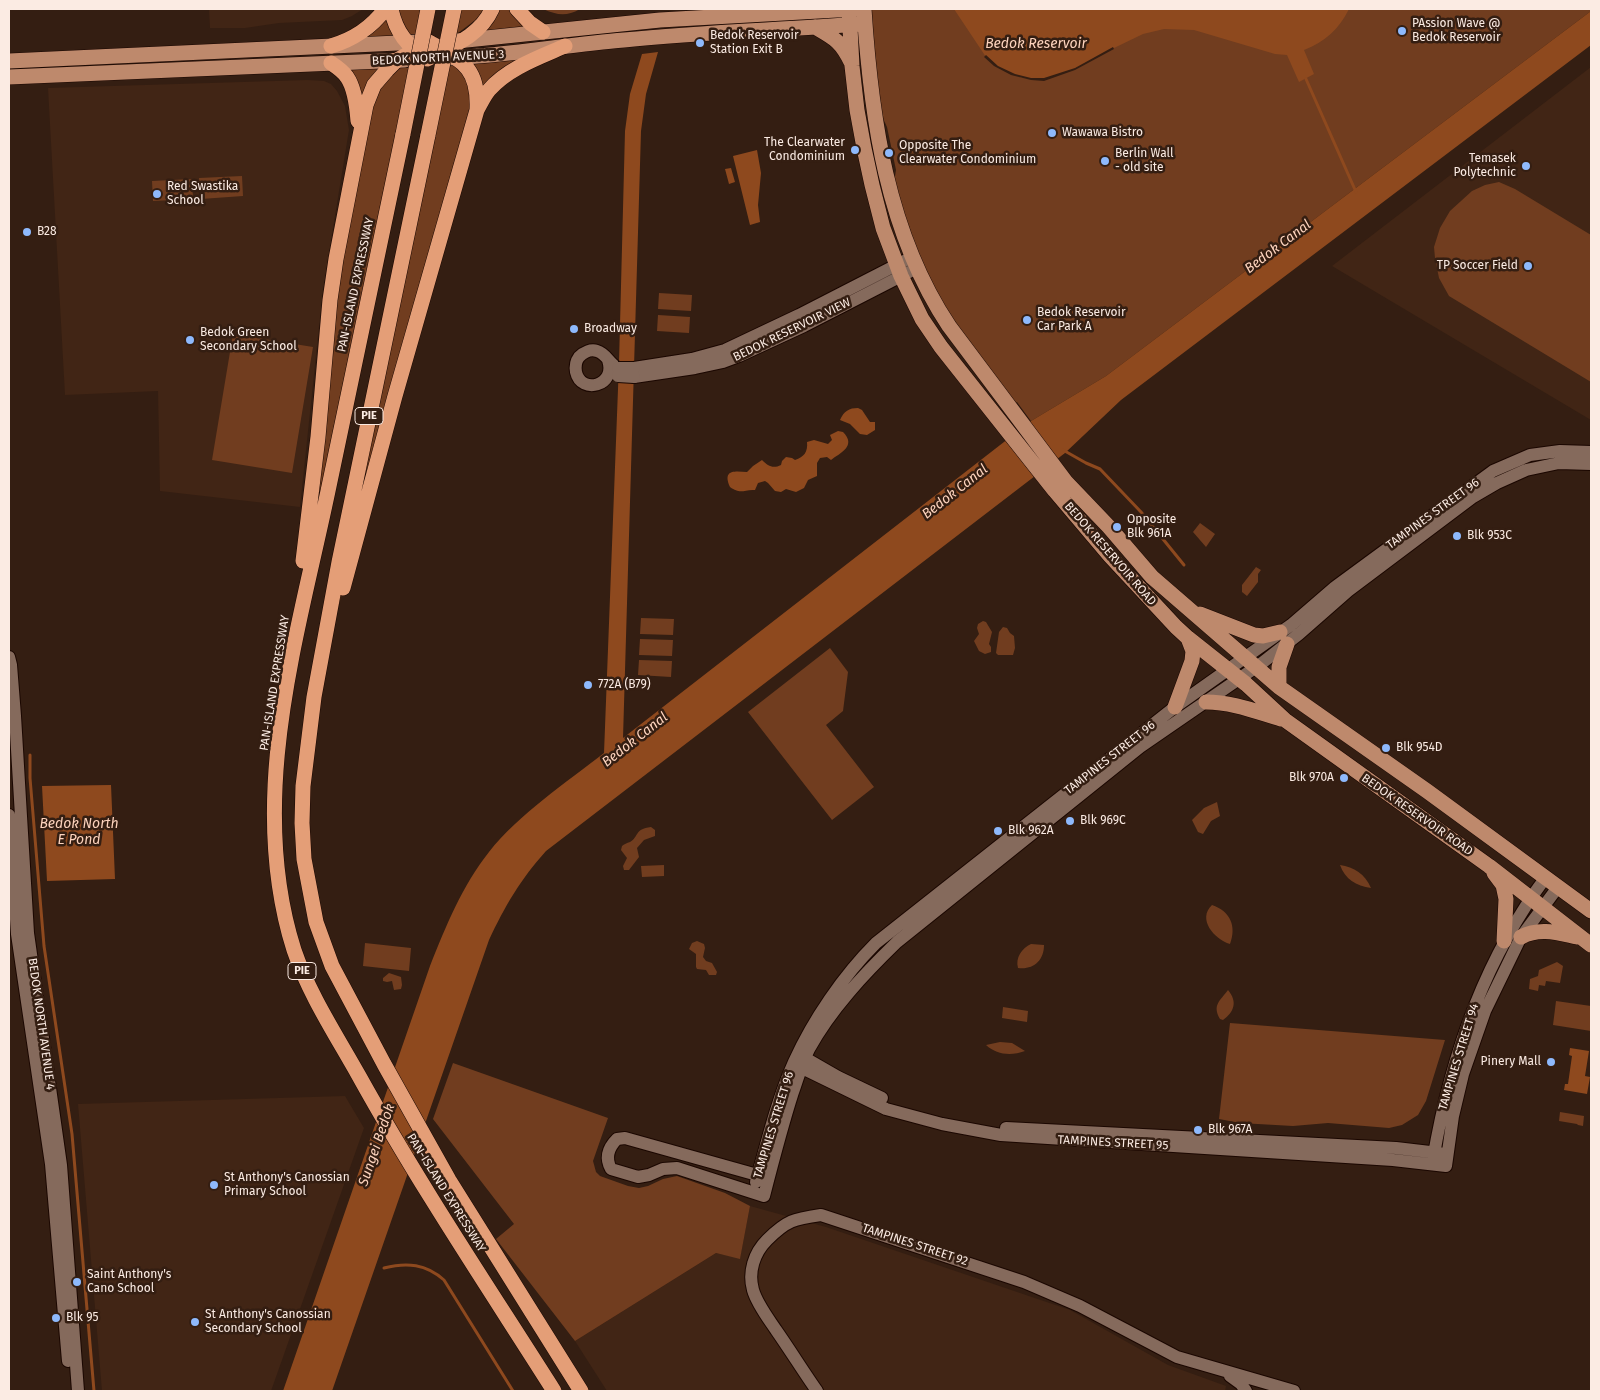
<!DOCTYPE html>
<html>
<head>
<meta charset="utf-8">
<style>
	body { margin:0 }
	#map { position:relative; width:1600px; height:1400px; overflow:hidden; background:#341e12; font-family:"Fira Sans",sans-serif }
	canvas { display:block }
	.frame { position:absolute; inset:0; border:10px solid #fbebe3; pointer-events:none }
</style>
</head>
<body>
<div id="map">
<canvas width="1600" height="1400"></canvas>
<div class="frame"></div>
</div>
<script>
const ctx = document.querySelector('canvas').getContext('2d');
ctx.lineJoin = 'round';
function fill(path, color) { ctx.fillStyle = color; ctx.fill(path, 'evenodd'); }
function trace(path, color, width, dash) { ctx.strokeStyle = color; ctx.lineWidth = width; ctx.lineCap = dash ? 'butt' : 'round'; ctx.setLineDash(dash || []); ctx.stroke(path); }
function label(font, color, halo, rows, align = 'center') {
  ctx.font = font + ' "Fira Sans",sans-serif'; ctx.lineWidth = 5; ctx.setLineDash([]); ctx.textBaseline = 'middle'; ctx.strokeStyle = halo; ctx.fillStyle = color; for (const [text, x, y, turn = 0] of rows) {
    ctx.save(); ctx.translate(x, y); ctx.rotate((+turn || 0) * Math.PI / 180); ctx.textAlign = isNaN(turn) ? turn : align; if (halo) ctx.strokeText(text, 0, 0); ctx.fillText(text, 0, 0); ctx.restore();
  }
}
const built = new Path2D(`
	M 209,9 L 363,9 L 352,16 L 342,20 L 279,23 L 245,28 L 210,28 Z
	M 1591,67 L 1591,420 L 1332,266 Z
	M 308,80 L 324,81 L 331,84 L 337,91 L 345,106 L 349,130 L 323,289 L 300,507 L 160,491 L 158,391 L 65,395 L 48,88 Z
	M 345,1096 L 364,1128 L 271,1391 L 102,1391 L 78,1104 Z
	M 750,1206 L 826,1227 L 1070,1310 L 1168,1365 L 1226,1386 L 1225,1391 L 607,1391 L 575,1341 L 716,1253 L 740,1258 Z`);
const green = new Path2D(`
	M 384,9 L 428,9 L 423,34 L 401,34 L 345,42 Z
	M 455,9 L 517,9 L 543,32 L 463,40 L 483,24 L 474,21 L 458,33 L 449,33 Z
	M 543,9 L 580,9 C 566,17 557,15 543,9 Z
	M 868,9 L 1591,9 L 1591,11 L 1106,376 L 1031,421 L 1017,402 L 1012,406 L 936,300 L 893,189 L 896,170 L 887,127 L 876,103 Z
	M 563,47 L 487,92 L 349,568 L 314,695 L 443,66 L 454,66 L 463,74 L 457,58 Z
	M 331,63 L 399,68 L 416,68 L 307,580 L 357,111 Z
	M 242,176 L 243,196 L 201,199 L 199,178 Z
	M 192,179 L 193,199 L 153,201 L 152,181 Z
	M 1499,182 L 1515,189 L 1591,235 L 1591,382 L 1449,296 L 1439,278 L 1435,258 L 1434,247 L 1440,228 L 1450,211 L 1472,191 L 1485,185 Z
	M 659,293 L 692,295 L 691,311 L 658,309 Z
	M 658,315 L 690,317 L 689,333 L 657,331 Z
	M 233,334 L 313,347 L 292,473 L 212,460 Z
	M 1200,523 L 1215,534 L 1206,547 L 1193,532 Z
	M 1256,567 L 1261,570 L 1258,574 L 1258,582 L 1247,596 L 1242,592 L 1242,585 Z
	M 641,618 L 674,619 L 673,635 L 640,634 Z
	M 983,621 L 986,622 L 992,632 L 989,644 L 991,647 L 991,652 L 985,654 L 979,651 L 974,641 L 979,634 L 977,628 L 978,624 Z
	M 1003,627 L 1007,628 L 1010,633 L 1014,636 L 1015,648 L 1013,655 L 998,655 L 996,653 L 999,632 Z
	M 640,639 L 673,640 L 672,656 L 639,655 Z
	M 830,648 L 848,672 L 843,711 L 826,725 L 874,787 L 832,820 L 748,712 Z
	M 639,660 L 672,661 L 671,677 L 638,675 Z
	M 1217,802 L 1220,816 L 1211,821 L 1203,834 L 1198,832 L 1192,820 L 1204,808 Z
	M 651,827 L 655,830 L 655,836 L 644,840 L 637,848 L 639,857 L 629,870 L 624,870 L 623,866 L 627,858 L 621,850 L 622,846 C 624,844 627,843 630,842 C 639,837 634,829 651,827 Z
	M 664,865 L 664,876 L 642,877 L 641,866 Z
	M 1340,865 C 1354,867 1365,874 1371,888 C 1356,886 1345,879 1340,865 Z
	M 1212,905 C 1230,911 1237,926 1230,944 C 1214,939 1197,919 1212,905 Z
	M 697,941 L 704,944 L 705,948 L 703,957 L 706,961 L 712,963 L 717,972 L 716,975 L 709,975 L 706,970 L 697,969 L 696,967 L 696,954 L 689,949 L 692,943 Z
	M 365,943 L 411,948 L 409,971 L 363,966 Z
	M 1031,944 L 1044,945 C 1044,961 1033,970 1018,968 C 1015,958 1022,948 1031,944 Z
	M 1557,962 L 1563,966 L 1560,983 L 1546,981 L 1545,986 L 1539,985 L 1538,991 L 1529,989 L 1530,979 L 1538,976 L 1539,970 Z
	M 389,973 L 401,977 L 402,985 L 401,989 L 394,990 L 392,981 L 387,982 L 383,981 L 383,978 Z
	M 1228,990 C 1238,1002 1234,1012 1223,1020 L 1220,1019 C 1212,1005 1220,1001 1228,990 Z
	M 1556,1001 L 1591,1006 L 1591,1031 L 1553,1025 Z
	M 1003,1007 L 1028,1011 L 1027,1022 L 1002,1018 Z
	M 1230,1023 L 1445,1040 L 1426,1101 L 1418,1115 L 1402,1125 L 1389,1128 L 1328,1123 L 1293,1126 L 1240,1123 L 1219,1119 Z
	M 1000,1042 L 1012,1043 L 1025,1051 C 1011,1056 997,1055 986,1045 Z
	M 453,1063 L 608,1118 L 593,1161 L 596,1172 L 600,1176 L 628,1186 L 639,1188 L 648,1186 L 663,1179 L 677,1176 L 725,1193 L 750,1206 L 740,1259 L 716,1253 L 575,1341 L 496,1239 L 514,1224 L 433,1119 Z
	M 1560,1112 L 1584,1116 L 1583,1126 L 1578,1125 L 1577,1124 L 1559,1121 Z`);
const water = new Path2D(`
	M 954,9 L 1349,9 C 1339,29 1325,42 1304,50 L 1314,74 L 1299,82 L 1287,55 L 1275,54 L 1194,30 L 1164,29 L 1143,34 L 1114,48 L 1075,69 L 1044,80 L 1022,78 L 1001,69 L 988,60 Z
	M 1591,11 L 1591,45 L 1121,400 L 1065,453 L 546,851 C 520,880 505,906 489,940 L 332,1391 L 283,1391 L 430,966 C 446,926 462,886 489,852 C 518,815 567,782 604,753 L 619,363 L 625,131 L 630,94 L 642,54 L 658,52 L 646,94 L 641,131 L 623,738 L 1031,421 L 1106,376 Z
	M 757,150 L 761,173 L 758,205 L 760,222 L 750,225 L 733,156 Z
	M 731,168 L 735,182 L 729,184 L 725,169 Z
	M 858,408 L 862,410 L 870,422 L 875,422 L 875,430 L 867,435 L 860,434 L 850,424 L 840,420 C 844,411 849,408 858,408 Z
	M 838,431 L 843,432 C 857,446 840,453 831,460 L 827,457 L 820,458 L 817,463 L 817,476 L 808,480 L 804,488 L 796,492 L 786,489 L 781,492 L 775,491 L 768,483 L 765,481 L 758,483 L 755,490 C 744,489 741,495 730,487 C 722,469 735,471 747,472 L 753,466 L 762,460 C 768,466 773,469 781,465 L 782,461 L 786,457 L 792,458 L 795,460 C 804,457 808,452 807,442 L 814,440 L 828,444 L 832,440 L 830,435 Z
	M 111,785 L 115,879 L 47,881 L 42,786 Z
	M 1570,1048 L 1589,1051 L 1585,1076 L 1590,1077 L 1587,1094 L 1564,1090 L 1565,1084 L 1568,1084 L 1572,1056 L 1569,1055 Z`);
const pier = new Path2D(`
	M 1113,47 L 1114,49 L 1075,70 L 1044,81 L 1031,80 L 1011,75 L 994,66 L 984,57 L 986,55 L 998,66 L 1015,74 L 1031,78 L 1044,78 L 1075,68 Z`);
const stream = new Path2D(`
	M 1306,79 L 1356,192
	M 1063,450 L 1086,463 L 1100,469 L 1141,512 L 1184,565
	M 30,755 L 30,778 L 44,946 L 72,1134 L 94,1391
	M 384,1268 C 407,1262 426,1264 444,1280 L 513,1391`);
const minor = new Path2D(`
	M 608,360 C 617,386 581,395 576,372 C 575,366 576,361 579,357 C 584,352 591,349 597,351 C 607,354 609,364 618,368
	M 634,368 L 692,359 L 725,350 L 799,315 L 912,257
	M 634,377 L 695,368 L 723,362 L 739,356 L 804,326 L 917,268
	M 9,657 L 11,665 L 15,716 L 28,933 L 61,1165 L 78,1391
	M 9,815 L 17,934 L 51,1164 L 68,1361
	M 798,1054 L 838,1077 L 882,1098
	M 796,1065 L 886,1109 L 942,1124 L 1001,1135 L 1393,1160 L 1446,1166 L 1453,1116 L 1463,1074 L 1485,1011 L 1521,937 L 1558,887
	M 1006,1128 L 1396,1148 L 1447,1154
	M 1433,1160 C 1450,1058 1484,960 1546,877
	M 768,1178 L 625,1138 L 617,1139 C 608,1148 605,1158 611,1169 L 638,1177 L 649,1175 L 663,1169 L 677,1168 L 764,1196 C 773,1161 782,1126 793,1092 C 798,1078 802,1063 809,1049 C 831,1009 864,974 897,942 L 1140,747 L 1262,663 L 1299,634 L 1348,591 L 1473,497 L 1497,483 L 1526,470 L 1559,463 L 1591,464
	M 756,1182 C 767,1142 777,1100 794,1062 C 813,1020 843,976 876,943 L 1175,707 L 1291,625 L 1335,587 L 1493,471 L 1530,455 L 1560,451 L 1591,452
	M 1230,1376 L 1241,1384 L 1246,1391
	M 817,1391 C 803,1371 790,1350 776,1330 C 768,1318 757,1304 753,1290 C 748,1272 754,1253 767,1240 C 787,1220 794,1219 821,1215 L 1024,1282 L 1080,1306 L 1177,1357 L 1294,1391`);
const major = new Path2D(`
	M 849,9 L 852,66 L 857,110 L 864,148 L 872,185 L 883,228 L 901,276 L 922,319 L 941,347 L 1055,491 L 1110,556 L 1176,627 L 1188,638 L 1246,684 L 1285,720 L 1489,866 L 1591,945
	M 864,9 C 871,118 887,233 949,326 L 1066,482 L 1109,527 L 1152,577 L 1279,687 L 1427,791 L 1591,911
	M 815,27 C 834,38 841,41 851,62
	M 457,41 L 660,20 L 854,9
	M 446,58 C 506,56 564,45 624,40 C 702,32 780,30 859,24
	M 9,61 L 419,42
	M 9,77 L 405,60
	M 1200,614 L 1254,635 L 1263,636 L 1280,632
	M 1279,687 L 1279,667 L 1287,644
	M 1206,702 C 1232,702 1257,712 1281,719
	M 1175,707 L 1192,661 L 1193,651 L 1188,638
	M 1494,873 L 1503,885 L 1506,899 L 1504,941
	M 1521,937 C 1540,927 1558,933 1577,937`);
const highway = new Path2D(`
	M 391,9 C 396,32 407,46 427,59 C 452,46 480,36 492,9
	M 517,9 L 530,23 L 543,32
	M 331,46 C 352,40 372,27 385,9
	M 331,63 C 337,67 343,71 347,77 C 354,87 357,108 358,121
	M 403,134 C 378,253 353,372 328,491 C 297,639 246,799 294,950 C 309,994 336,1035 359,1076 C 419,1184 488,1287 554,1391
	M 428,135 L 339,562 L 314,697 L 303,786 L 302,823 L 304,859 L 316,922 L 332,966 L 384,1064 L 449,1180 L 581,1391
	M 303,561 L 318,437 L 330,300 L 336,259 L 366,105 L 374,85 L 387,70 L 397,60 L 429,42 C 462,61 479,67 477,110
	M 343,588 L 395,396 L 477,110 C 481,103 484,96 489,90 C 508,68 540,57 565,46`);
const minorBridge = new Path2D(`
	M 618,368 L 634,368
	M 618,376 L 634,377`);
const highwayBridge = new Path2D(`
	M 403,134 L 428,9
	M 428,135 L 454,9`);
const markers = [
	[1402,31,5,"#8eb9fc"],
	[700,43,5,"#8eb9fc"],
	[1052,133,5,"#8eb9fc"],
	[855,150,5,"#8eb9fc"],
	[889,153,5,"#8eb9fc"],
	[1105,161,5,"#8eb9fc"],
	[1526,166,5,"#8eb9fc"],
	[157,194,5,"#8eb9fc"],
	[27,232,5,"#8eb9fc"],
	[1528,266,5,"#8eb9fc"],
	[1027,320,5,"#8eb9fc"],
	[574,329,5,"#8eb9fc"],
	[190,340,5,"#8eb9fc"],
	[1117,527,5,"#8eb9fc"],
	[1457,536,5,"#8eb9fc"],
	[588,685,5,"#8eb9fc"],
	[1386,748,5,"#8eb9fc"],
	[1344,778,5,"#8eb9fc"],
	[1070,821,5,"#8eb9fc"],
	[998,831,5,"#8eb9fc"],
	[1551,1062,5,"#8eb9fc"],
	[1198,1130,5,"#8eb9fc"],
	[214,1185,5,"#8eb9fc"],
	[77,1282,5,"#8eb9fc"],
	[56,1318,5,"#8eb9fc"],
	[195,1322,5,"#8eb9fc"]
];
const shields = [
	[369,416,28],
	[302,971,28]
];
const shieldNames = [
	["PIE",369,416],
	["PIE",302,971]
];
const poiNames = [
	["PAssion Wave @",1412,24],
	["Bedok Reservoir",1412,38],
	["Bedok Reservoir",710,36],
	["Station Exit B",710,50],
	["Wawawa Bistro",1062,133],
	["The Clearwater",845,143,"right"],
	["Condominium",845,157,"right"],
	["Opposite The",899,146],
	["Clearwater Condominium",899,160],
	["Berlin Wall",1115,154],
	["- old site",1115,168],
	["Temasek",1516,159,"right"],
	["Polytechnic",1516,173,"right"],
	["Red Swastika",167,187],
	["School",167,201],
	["B28",37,232],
	["TP Soccer Field",1518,266,"right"],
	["Bedok Reservoir",1037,313],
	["Car Park A",1037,327],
	["Broadway",584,329],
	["Bedok Green",200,333],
	["Secondary School",200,347],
	["Opposite",1127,520],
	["Blk 961A",1127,534],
	["Blk 953C",1467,536],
	["772A (B79)",598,685],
	["Blk 954D",1396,748],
	["Blk 970A",1334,778,"right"],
	["Blk 969C",1080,821],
	["Blk 962A",1008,831],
	["Pinery Mall",1541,1062,"right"],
	["Blk 967A",1208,1130],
	["St Anthony's Canossian",224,1178],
	["Primary School",224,1192],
	["Saint Anthony's",87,1275],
	["Cano School",87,1289],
	["St Anthony's Canossian",205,1315],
	["Secondary School",205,1329],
	["Blk 95",66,1318]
];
const streetNames = [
	["BEDOK NORTH AVENUE 3",438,58,-3],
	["PAN-ISLAND EXPRESSWAY",356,285,-78],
	["BEDOK RESERVOIR VIEW",792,330,-26],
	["TAMPINES STREET 96",1433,514,-36],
	["BEDOK RESERVOIR ROAD",1110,554,49],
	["PAN-ISLAND EXPRESSWAY",275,683,-81],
	["TAMPINES STREET 96",1110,758,-38],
	["BEDOK RESERVOIR ROAD",1417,815,35],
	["BEDOK NORTH AVENUE 4",41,1024,82],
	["TAMPINES STREET 94",1459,1057,-73],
	["TAMPINES STREET 96",774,1125,-73],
	["TAMPINES STREET 95",1113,1143,3],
	["PAN-ISLAND EXPRESSWAY",446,1193,58],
	["TAMPINES STREET 92",915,1245,18]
];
const waterNames = [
	["Bedok Reservoir",1036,44],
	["Bedok Canal",1278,247,-37],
	["Bedok Canal",955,492,-38],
	["Bedok Canal",635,740,-38],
	["Bedok North",79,824],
	["E Pond",79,840],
	["Sungei Bedok",377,1145,-71]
];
fill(built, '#412515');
fill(green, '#713d1f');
fill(water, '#8e491e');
fill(pier, '#341e12');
trace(stream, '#8e491e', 3);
trace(minor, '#1b0701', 14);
trace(major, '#1b0701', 16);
trace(highway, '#1b0701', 16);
trace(minor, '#856a5c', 12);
trace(major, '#be896c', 15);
trace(highway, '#e49e77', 15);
trace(minorBridge, '#1b0701', 14, []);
trace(highwayBridge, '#1b0701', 16, []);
trace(minorBridge, '#856a5c', 12);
trace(highwayBridge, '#e49e77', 15);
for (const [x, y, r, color] of markers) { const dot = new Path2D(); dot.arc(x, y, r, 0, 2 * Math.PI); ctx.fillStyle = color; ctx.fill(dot); trace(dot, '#341e12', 2); }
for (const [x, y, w] of shields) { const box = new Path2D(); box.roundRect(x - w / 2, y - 8.5, w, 17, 4); ctx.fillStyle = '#341e12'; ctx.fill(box); trace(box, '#fbebe3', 1); }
label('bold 11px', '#fbebe3', null, shieldNames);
label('12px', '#fbebe3', '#341e12', poiNames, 'left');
label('12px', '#fbebe3', '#341e12', streetNames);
label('italic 14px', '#fdd3bd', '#341e12', waterNames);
</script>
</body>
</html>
